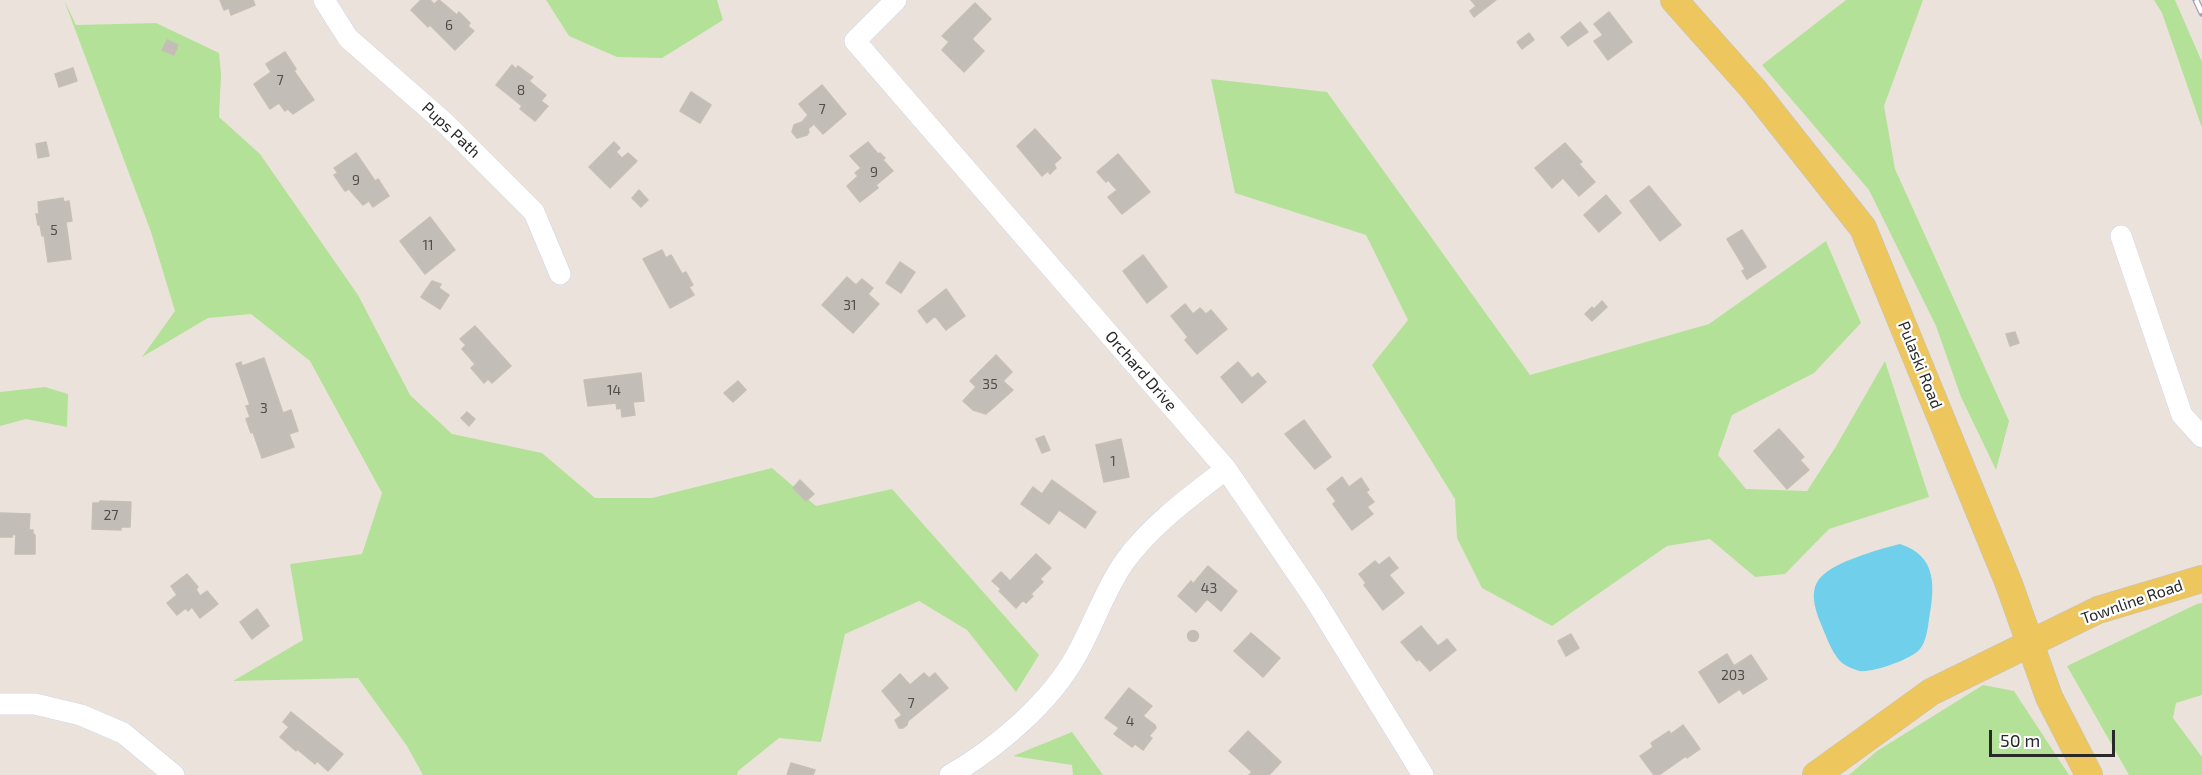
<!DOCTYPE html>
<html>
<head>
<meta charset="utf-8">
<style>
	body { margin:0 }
	#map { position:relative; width:2202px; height:775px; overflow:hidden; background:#ebe3db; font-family:"Exo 2",sans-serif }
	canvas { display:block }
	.scale { position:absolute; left:1989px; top:730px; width:126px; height:27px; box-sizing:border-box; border:3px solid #292929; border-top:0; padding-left:8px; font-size:18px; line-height:21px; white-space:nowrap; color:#292929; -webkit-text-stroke:4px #fff; paint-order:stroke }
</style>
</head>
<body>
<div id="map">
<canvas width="2202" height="775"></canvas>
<div class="scale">50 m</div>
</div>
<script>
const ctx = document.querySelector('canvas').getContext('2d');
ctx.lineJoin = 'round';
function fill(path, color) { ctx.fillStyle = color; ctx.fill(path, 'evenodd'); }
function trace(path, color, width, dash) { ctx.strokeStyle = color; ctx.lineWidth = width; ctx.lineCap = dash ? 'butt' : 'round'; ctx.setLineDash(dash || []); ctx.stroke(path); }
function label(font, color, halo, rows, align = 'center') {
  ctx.font = font + ' "Exo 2",sans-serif'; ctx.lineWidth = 4.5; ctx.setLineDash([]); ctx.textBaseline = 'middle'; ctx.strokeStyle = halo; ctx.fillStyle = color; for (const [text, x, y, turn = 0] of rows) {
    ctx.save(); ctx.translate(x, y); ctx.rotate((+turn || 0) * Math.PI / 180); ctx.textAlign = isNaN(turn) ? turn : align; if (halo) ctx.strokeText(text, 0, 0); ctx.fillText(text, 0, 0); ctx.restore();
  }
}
const green = new Path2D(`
	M 64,0 L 76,25 L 156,23 L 219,53 L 221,74 L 219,117 L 260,154 L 358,295 L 410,395 L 452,434 L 542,453 L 595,498 L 652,498 L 772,468 L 816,506 L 892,489 L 1039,655 L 1016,692 L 967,630 L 919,601 L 845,634 L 821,742 L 779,738 L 738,771 L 737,775 L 423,775 L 407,746 L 358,678 L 233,681 L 303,640 L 290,564 L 362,554 L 382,493 L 310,361 L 251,314 L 208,318 L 142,357 L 175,311 L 151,232 Z
	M 546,0 L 717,0 L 723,20 L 662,58 L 617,57 L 569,36 Z
	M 1846,0 L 1923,0 L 1884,106 L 1895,169 L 2009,421 L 1996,470 L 1961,397 L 1936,326 L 1869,190 L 1762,65 Z
	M 2154,0 L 2175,0 L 2202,62 L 2202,128 L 2162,13 Z
	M 1211,79 L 1327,92 L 1530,375 L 1709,324 L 1826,241 L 1861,323 L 1814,373 L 1732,415 L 1718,455 L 1746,489 L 1807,491 L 1835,448 L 1885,361 L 1929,497 L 1829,529 L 1785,574 L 1755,577 L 1710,539 L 1667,546 L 1552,626 L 1482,588 L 1457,538 L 1455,499 L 1372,365 L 1408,320 L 1366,235 L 1235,193 Z
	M 45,387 L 68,394 L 67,427 L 26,419 L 0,426 L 0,392 Z
	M 2202,603 L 2202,695 L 2176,703 L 2173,718 L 2202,757 L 2202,775 L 2129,775 L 2067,666 L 2197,604 Z
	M 1983,685 L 2014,691 L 2069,775 L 1849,775 L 1877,751 Z
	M 1072,732 L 1103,775 L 1073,775 L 1072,765 L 1013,756 Z`);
const water = new Path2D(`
	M 1900,544 C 1937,556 1935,586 1929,619 C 1928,628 1926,642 1920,649 C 1912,659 1872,673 1860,671 C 1855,670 1843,665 1840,661 C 1831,651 1826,636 1821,624 C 1805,586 1816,573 1852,559 C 1867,553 1883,548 1900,544 Z`);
const building = new Path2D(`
	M 220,0 L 253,0 L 255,5 L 231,15 L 229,8 L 224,10 Z
	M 421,0 L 430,0 L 434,4 L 439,0 L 457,15 L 459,12 L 470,23 L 468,26 L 474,31 L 455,50 L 430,25 L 428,27 L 411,10 Z
	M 1471,0 L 1496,0 L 1474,17 L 1470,11 L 1476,6 Z
	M 975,3 L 991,19 L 972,39 L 984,51 L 964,72 L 942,50 L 949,42 L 942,36 Z
	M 1609,12 L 1632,42 L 1608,60 L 1594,41 L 1603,35 L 1594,24 Z
	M 1580,22 L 1588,32 L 1568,46 L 1561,37 Z
	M 1529,33 L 1534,40 L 1522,49 L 1517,42 Z
	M 167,40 L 178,45 L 174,55 L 162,50 Z
	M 285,52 L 296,69 L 294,71 L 314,100 L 293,114 L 288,109 L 285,111 L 279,103 L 270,109 L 254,84 L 271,72 L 266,64 Z
	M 512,65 L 516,69 L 518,66 L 533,77 L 529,81 L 546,95 L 541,101 L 548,106 L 535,121 L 520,109 L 522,106 L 496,85 Z
	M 73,68 L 77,81 L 59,87 L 55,74 Z
	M 822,85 L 846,114 L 823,134 L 814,124 L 808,129 L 809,132 L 807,135 L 797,138 L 792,132 L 794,125 L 802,122 L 808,115 L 799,104 Z
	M 691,92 L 711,105 L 700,123 L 680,111 Z
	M 1035,129 L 1061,158 L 1054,164 L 1056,168 L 1050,174 L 1048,171 L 1042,176 L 1017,146 Z
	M 46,142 L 49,156 L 38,158 L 36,144 Z
	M 614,142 L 620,148 L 616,152 L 622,158 L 628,153 L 637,161 L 610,188 L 589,167 Z
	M 868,142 L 878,154 L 880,153 L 885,158 L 883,160 L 893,171 L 876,185 L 878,188 L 860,202 L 847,186 L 858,176 L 855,173 L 861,168 L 850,156 Z
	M 1565,143 L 1582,162 L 1579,164 L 1595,182 L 1579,196 L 1563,178 L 1552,188 L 1535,168 Z
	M 356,153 L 375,181 L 378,179 L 389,196 L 373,207 L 369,201 L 363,205 L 349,189 L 345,191 L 334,175 L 338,173 L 334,168 Z
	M 1118,154 L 1150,192 L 1122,214 L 1108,197 L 1117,190 L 1108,180 L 1106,182 L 1097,172 Z
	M 1649,186 L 1681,225 L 1660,241 L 1630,201 Z
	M 639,190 L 648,200 L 641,207 L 632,198 Z
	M 1606,195 L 1621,213 L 1599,232 L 1584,215 Z
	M 63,198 L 64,202 L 69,201 L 72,221 L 66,222 L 71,259 L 48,262 L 44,235 L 42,236 L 40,225 L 38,225 L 36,214 L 39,214 L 38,202 Z
	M 430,217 L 455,250 L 425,274 L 400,241 Z
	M 1742,230 L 1766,267 L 1747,279 L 1742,271 L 1745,269 L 1727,239 Z
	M 662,250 L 666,258 L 671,255 L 682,274 L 686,272 L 693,285 L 689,287 L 694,295 L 670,308 L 643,259 Z
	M 1143,255 L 1167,287 L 1147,303 L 1123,271 Z
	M 900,262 L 915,272 L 901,293 L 886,283 Z
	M 847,277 L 856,285 L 862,279 L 873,288 L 868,294 L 879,304 L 853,333 L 822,305 Z
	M 432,281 L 441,284 L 439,288 L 449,295 L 440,309 L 421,297 Z
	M 946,289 L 965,316 L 946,330 L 935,316 L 927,323 L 918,311 Z
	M 1602,301 L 1607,307 L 1592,321 L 1585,314 L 1592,307 L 1594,309 Z
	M 1185,304 L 1193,314 L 1200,308 L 1206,314 L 1211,310 L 1227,329 L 1197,354 L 1185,340 L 1188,337 L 1171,316 Z
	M 475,326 L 511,366 L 492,383 L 488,379 L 484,383 L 471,368 L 475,364 L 462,349 L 466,345 L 460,339 Z
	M 2015,332 L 2019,343 L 2010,346 L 2006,334 Z
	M 996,355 L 1012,372 L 1003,381 L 1013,390 L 986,414 L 973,410 L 963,401 L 976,387 L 970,381 Z
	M 264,358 L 283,413 L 291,410 L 298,431 L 289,434 L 294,447 L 262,458 L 253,432 L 251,433 L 246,419 L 250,417 L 246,406 L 250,405 L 236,364 L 241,362 L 242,366 Z
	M 1238,362 L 1252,378 L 1258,373 L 1266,382 L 1242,403 L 1221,377 Z
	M 641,373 L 644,401 L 633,402 L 635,415 L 622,417 L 621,408 L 617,409 L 616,403 L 588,406 L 584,380 Z
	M 738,381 L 746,390 L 733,402 L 724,393 Z
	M 467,412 L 475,419 L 469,426 L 461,418 Z
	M 1304,420 L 1331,457 L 1315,469 L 1285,434 Z
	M 1779,429 L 1804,457 L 1800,460 L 1809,470 L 1787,489 L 1754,451 Z
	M 1044,436 L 1050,450 L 1042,453 L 1036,439 Z
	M 1121,439 L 1129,477 L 1104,482 L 1096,445 Z
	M 1342,477 L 1349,487 L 1361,478 L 1369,490 L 1366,492 L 1374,502 L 1367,507 L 1373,514 L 1352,530 L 1333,504 L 1336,501 L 1327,489 Z
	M 800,480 L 814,494 L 806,501 L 793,488 Z
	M 1052,480 L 1096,512 L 1085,528 L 1059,510 L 1049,524 L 1021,504 L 1033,487 L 1042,494 Z
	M 100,501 L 131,502 L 130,527 L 121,527 L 121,530 L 92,529 L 93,503 L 99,503 Z
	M 0,513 L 30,514 L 29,530 L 33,530 L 33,534 L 35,535 L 35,554 L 15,554 L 16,535 L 13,534 L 12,537 L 0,537 Z
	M 1036,554 L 1051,568 L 1040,579 L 1043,582 L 1031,594 L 1033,596 L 1026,603 L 1023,600 L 1016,608 L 999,591 L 1001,589 L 992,581 L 1001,572 L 1010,581 Z
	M 1389,557 L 1398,568 L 1389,575 L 1404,593 L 1383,610 L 1364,585 L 1366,583 L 1359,574 L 1375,561 L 1379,565 Z
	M 1208,566 L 1237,591 L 1221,611 L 1207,599 L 1196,612 L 1178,596 L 1191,581 L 1193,584 Z
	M 187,574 L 198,587 L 196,589 L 200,596 L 207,591 L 218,604 L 200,618 L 192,607 L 188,611 L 186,608 L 177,615 L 167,603 L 177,595 L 171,586 Z
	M 257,609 L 269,626 L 252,639 L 240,622 Z
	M 1421,626 L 1438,646 L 1447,639 L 1456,650 L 1430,671 L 1419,659 L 1417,661 L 1401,642 Z
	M1187.5 636a5.5 5.5 0 1 1 11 0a5.5 5.5 0 1 1-11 0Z
	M 1251,633 L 1280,658 L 1263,677 L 1234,651 Z
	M 1571,634 L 1579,648 L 1566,656 L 1558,641 Z
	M 1727,654 L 1734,666 L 1751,655 L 1767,679 L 1743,694 L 1740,689 L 1719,703 L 1699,672 Z
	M 924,673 L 929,678 L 935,673 L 948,688 L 908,721 L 907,725 L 903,728 L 899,728 L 895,720 L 902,715 L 882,691 L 900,674 L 910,685 Z
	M 1129,688 L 1152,706 L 1143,716 L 1155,725 L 1156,728 L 1149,736 L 1152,738 L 1143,750 L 1135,744 L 1132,747 L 1114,734 L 1119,728 L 1105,718 Z
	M 291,712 L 343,754 L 328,771 L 317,761 L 315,764 L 297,749 L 296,751 L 280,737 L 289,727 L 283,722 Z
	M 1683,725 L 1700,749 L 1687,758 L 1686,756 L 1659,775 L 1654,775 L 1640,756 L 1653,747 L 1651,743 L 1669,731 L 1671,734 Z
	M 1248,731 L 1281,762 L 1269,775 L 1249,775 L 1252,772 L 1229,751 Z
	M 791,763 L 815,770 L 813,775 L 787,775 Z`);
const minor = new Path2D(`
	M 324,0 L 348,38 L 446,124 L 534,212 L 560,274
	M 896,0 L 855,41 L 1226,469 L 1314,598 L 1423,775
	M 2121,236 L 2182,415 L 2202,437
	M 0,704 L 35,704 L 81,715 L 123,733 L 174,775
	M 950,775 C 997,748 1051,702 1077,654 C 1094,624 1105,589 1125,561 C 1152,524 1190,497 1226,469`);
const major = new Path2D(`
	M 1674,0 L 1754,90 L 1863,228 L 2009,584 L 2049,697 L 2089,775
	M 1816,775 L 1931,692 L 2098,610 L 2202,579`);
const rail = new Path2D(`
	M 2196,0 L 2202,13`);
const numberNames = [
	["6",449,25],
	["7",280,80],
	["8",521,90],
	["7",822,109],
	["9",874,172],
	["9",356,180],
	["5",54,230],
	["11",428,245],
	["31",850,305],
	["35",990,384],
	["14",614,390],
	["3",264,408],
	["1",1113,461],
	["27",111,515],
	["43",1209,588],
	["203",1733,675],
	["7",911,703],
	["4",1130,721]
];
const streetNames = [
	["Pups Path",451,130,43],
	["Pulaski Road",1920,365,68],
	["Orchard Drive",1141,371,49],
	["Townline Road",2132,602,-19]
];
fill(green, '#b4e198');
fill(water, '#70cfeb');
fill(building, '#c3bdb7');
trace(building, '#c6bfb5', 1.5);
trace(minor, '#d0d4e2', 22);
trace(major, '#c3c3c3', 28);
trace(minor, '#fff', 21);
trace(major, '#edc65e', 27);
trace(rail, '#9ea2b3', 7);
trace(rail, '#fff', 4.5, [14]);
label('14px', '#504e4c', null, numberNames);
label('16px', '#292929', '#fff', streetNames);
</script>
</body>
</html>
